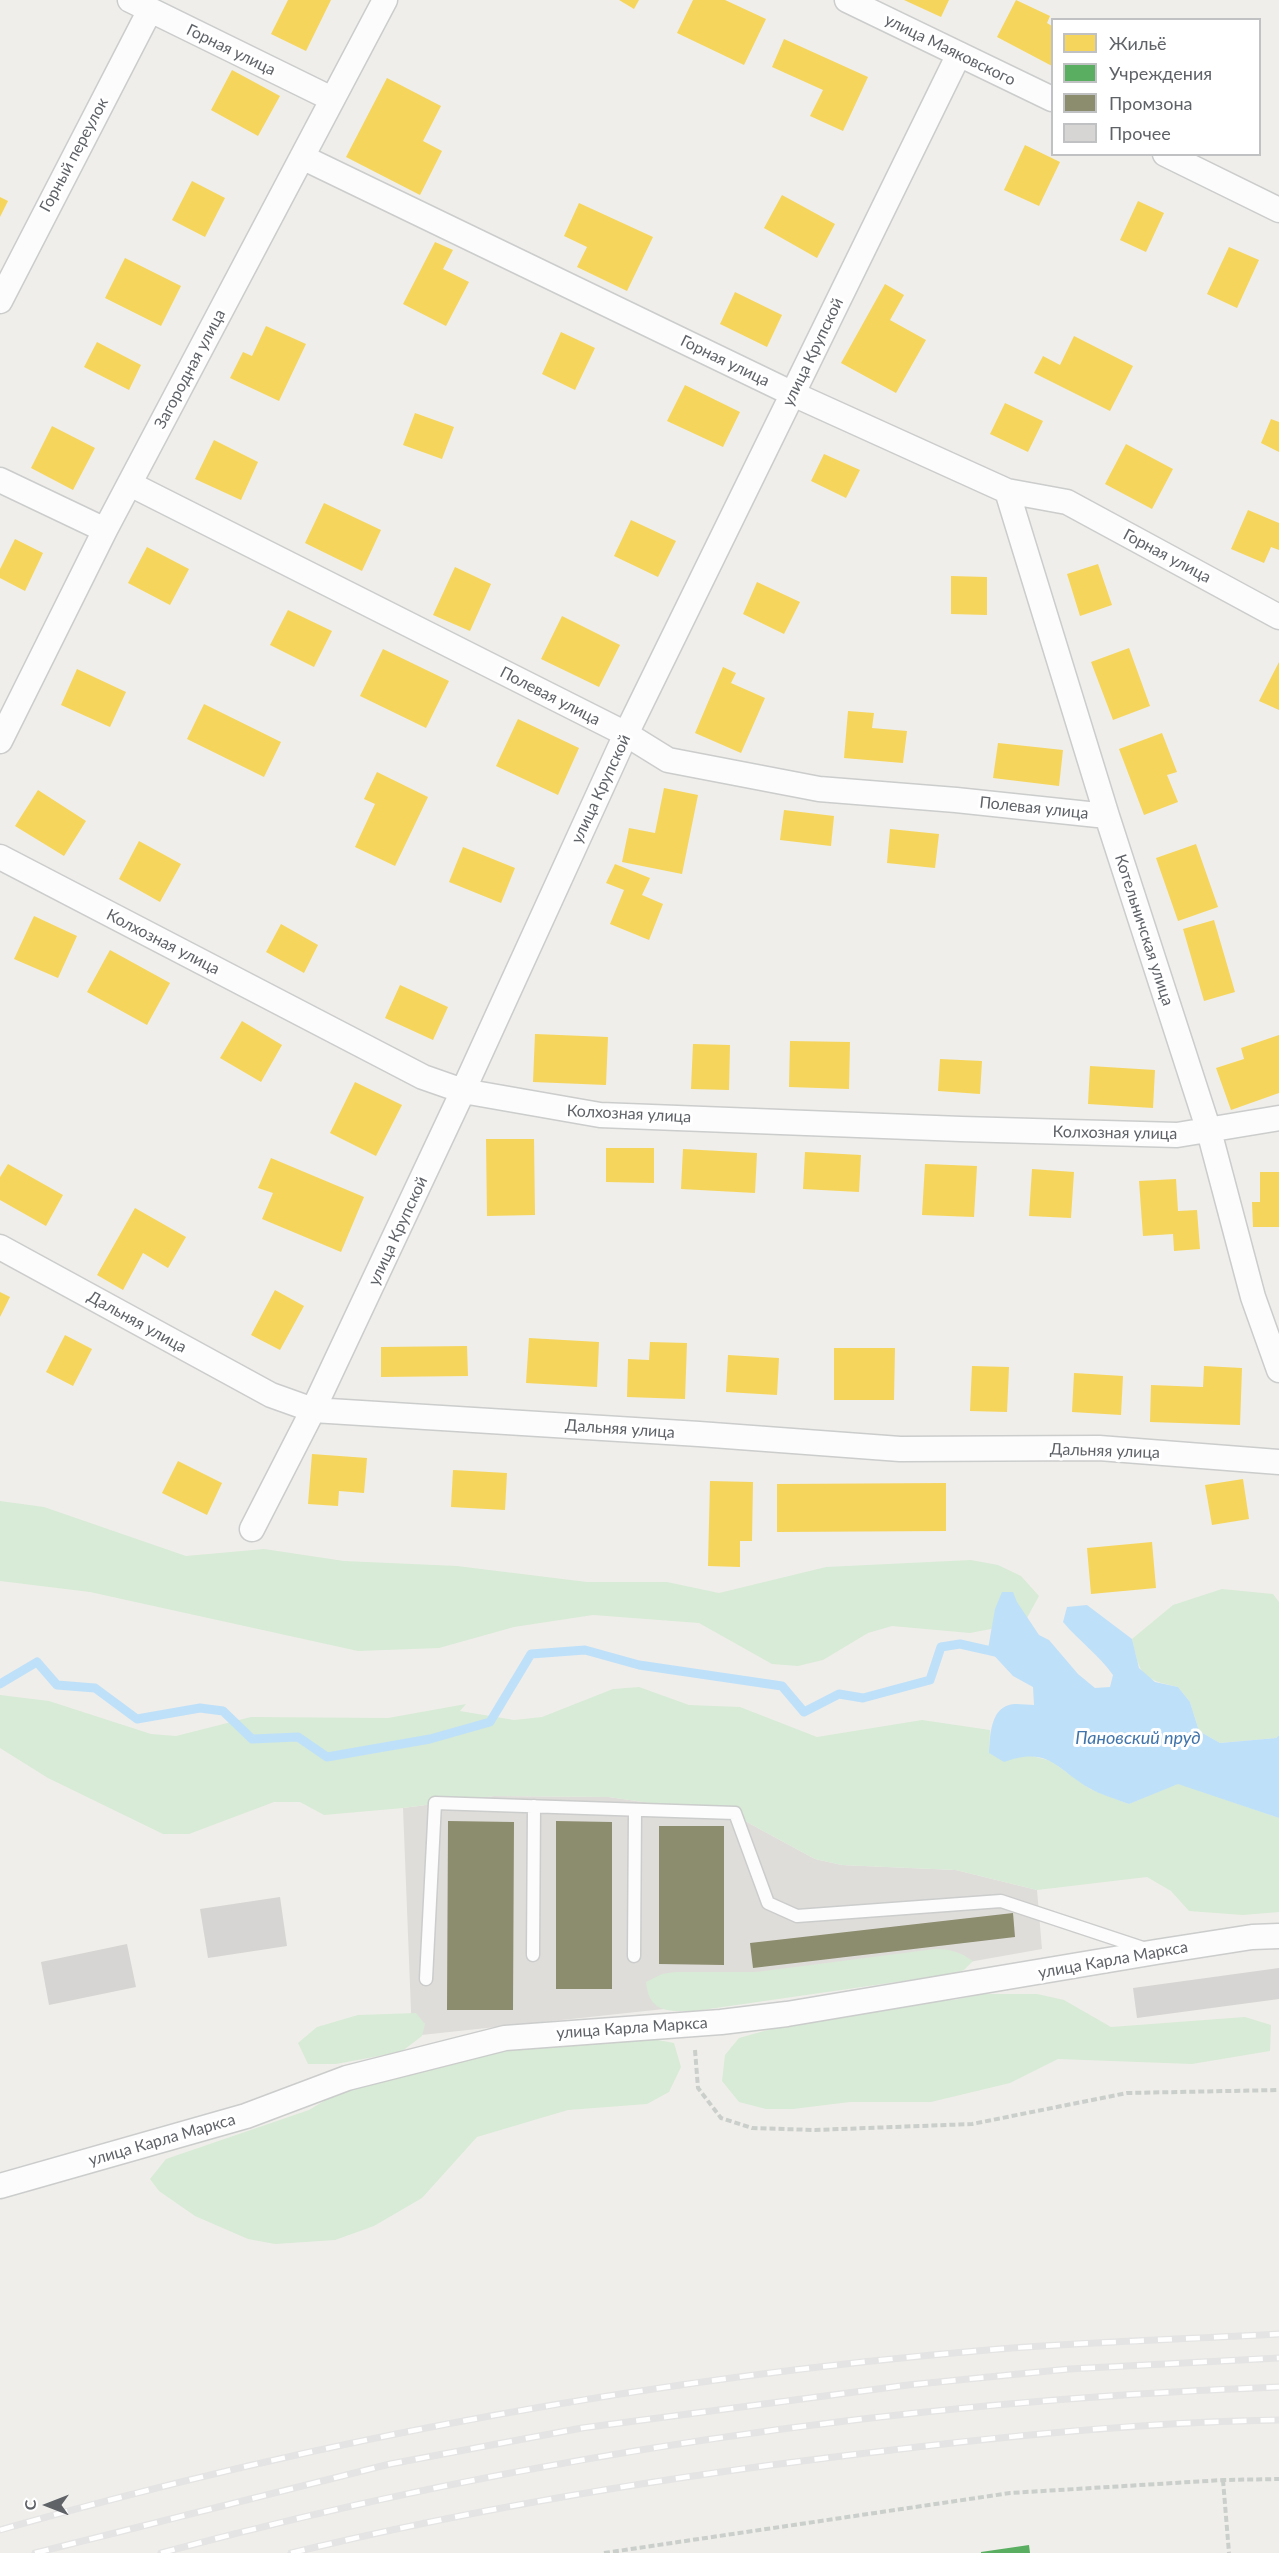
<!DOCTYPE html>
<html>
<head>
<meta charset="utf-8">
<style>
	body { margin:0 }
	#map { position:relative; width:1279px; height:2553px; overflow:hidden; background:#efeeea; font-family:Lato,sans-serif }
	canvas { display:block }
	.legend { position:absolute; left:1051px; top:18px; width:210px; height:138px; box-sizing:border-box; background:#fff; border:2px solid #bfc1c3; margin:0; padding:8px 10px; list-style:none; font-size:18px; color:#5f6368 }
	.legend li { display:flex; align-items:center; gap:12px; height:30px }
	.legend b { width:30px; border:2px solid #bfc1c3 }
	.north { position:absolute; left:18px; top:2475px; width:60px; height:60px; -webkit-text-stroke:4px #fff; paint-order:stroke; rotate:270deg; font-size:16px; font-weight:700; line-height:24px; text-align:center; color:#5f6368 }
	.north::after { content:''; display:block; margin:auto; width:21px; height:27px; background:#5f6368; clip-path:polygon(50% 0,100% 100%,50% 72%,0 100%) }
</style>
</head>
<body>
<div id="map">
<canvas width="1279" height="2553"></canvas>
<ul class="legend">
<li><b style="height:16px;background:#f6d55c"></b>Жильё</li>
<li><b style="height:16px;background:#5aae61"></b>Учреждения</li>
<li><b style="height:16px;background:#8c8c6e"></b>Промзона</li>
<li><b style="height:16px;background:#d6d5d3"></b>Прочее</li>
</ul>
<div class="north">С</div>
</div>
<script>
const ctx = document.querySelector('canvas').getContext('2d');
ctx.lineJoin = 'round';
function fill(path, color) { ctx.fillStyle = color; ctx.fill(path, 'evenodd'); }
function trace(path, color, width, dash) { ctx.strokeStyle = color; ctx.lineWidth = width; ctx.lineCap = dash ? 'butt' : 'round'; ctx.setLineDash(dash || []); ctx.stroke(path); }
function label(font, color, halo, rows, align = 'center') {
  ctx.font = font + ' Lato,sans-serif'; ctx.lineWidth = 6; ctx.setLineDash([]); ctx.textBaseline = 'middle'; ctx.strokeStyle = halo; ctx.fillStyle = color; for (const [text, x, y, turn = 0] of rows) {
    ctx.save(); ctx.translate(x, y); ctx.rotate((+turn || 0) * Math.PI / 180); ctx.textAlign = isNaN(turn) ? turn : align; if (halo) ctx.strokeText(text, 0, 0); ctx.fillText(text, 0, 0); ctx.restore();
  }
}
const industrial = new Path2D(`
	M 494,1796 L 609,1797 L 718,1813 L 745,1821 L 815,1859 L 842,1865 L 956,1870 L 1037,1890 L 1042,1949 L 767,1998 L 412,2036 L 403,1808 Z`);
const green = new Path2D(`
	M 0,1501 L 44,1507 L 186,1556 L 264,1549 L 344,1561 L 457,1566 L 587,1582 L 667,1582 L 719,1593 L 826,1567 L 971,1560 L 998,1565 L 1021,1576 L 1039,1596 L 1027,1618 L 1022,1623 L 970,1633 L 892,1626 L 868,1633 L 823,1660 L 798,1666 L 772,1664 L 699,1623 L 593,1615 L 514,1627 L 439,1648 L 358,1651 L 90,1592 L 0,1581 Z
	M 1222,1589 L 1273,1594 L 1279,1602 L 1279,1735 L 1276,1738 L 1220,1743 L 1199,1731 L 1190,1702 L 1178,1687 C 1141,1679 1140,1675 1132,1639 L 1173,1605 Z
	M 639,1687 L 689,1705 L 740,1707 L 817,1737 L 922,1720 L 990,1730 L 989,1753 L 1025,1754 L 1051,1761 L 1090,1789 L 1129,1804 L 1178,1783 L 1279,1818 L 1279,1912 L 1243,1915 L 1189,1911 L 1171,1891 L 1147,1877 L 1037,1890 L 956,1870 L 842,1865 L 815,1859 L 745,1821 L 718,1813 L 609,1797 L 494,1796 L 403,1808 L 324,1815 L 300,1802 L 274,1802 L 189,1834 L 163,1834 L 48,1778 L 0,1748 L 0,1695 L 49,1701 L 151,1734 L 176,1736 L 251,1717 L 388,1718 L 466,1704 L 460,1711 L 514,1720 L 542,1717 L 613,1689 Z
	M 935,1949 C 951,1949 960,1952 973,1961 L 964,1970 L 952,1974 L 695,2011 C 669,2011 649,2014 646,1982 L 662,1974 L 675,1972 L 756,1972 Z
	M 982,1994 L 1037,1994 L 1064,2000 L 1111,2027 L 1245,2017 L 1271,2025 L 1270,2051 L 1192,2064 L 1058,2059 L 1010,2083 L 931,2102 L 850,2102 L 793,2109 L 766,2109 L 739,2102 L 722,2081 L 725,2055 L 739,2038 L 868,2002 L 954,2000 Z
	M 416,2013 L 425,2024 L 422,2036 L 401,2052 L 336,2064 L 308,2064 L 298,2043 L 317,2027 L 358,2015 Z
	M 647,2038 L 674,2043 L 681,2067 L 669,2092 L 647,2104 L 568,2110 L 477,2137 L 422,2198 L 374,2226 L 335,2240 L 275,2244 L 248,2239 L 195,2216 L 159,2191 L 150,2179 L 166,2159 L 309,2110 L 354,2083 L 511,2048 Z`);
const water = new Path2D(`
	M 1002,1592 L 1013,1592 L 1017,1602 L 1039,1635 L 1049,1640 L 1078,1674 L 1095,1688 L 1110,1687 L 1113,1675 C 1099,1655 1079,1641 1063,1622 L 1067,1607 L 1087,1605 L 1132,1639 L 1139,1668 L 1155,1682 L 1178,1687 L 1190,1702 L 1199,1731 L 1220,1743 L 1276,1738 L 1279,1735 L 1279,1818 L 1178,1784 L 1129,1804 C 1116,1799 1101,1795 1089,1788 C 1055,1768 1049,1746 1004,1762 L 989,1753 C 990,1738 990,1710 1009,1705 C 1016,1703 1026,1705 1034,1705 L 1033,1687 L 1013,1676 L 988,1649 L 995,1609 Z`);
const homes = new Path2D(`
	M 288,0 L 331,0 L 306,51 L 271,34 Z
	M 619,0 L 639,0 L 634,9 Z
	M 693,0 L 725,0 L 766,19 L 744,65 L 677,33 Z
	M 904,0 L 949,0 L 941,17 Z
	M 1016,0 L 1050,16 L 1047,23 L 1052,26 L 1052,66 L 997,37 Z
	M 784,39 L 868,77 L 843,131 L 810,116 L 823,90 L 772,67 Z
	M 232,70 L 280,96 L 258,136 L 211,110 Z
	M 387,78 L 441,106 L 423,141 L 442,151 L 420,195 L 346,157 Z
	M 1025,145 L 1060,162 L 1039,206 L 1004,190 Z
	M 192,181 L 225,198 L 205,237 L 172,220 Z
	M 782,195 L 835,224 L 817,258 L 764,228 Z
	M 0,197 L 8,201 L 0,217 Z
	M 1138,201 L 1164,213 L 1146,252 L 1120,240 Z
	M 579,203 L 653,237 L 627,291 L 577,267 L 587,247 L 564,236 Z
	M 435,242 L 453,250 L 443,269 L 469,282 L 446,326 L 403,304 Z
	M 1229,247 L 1259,260 L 1237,308 L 1207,294 Z
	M 125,258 L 181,286 L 161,326 L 105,298 Z
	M 885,284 L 904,295 L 890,320 L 926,340 L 896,393 L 841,363 Z
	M 735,292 L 782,315 L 767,347 L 720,324 Z
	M 266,326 L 306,344 L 279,401 L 230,378 L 243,352 L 252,356 Z
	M 561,332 L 595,348 L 575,390 L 542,374 Z
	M 1074,336 L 1133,366 L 1110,411 L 1034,373 L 1043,356 L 1060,365 Z
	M 97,342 L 141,365 L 129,390 L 84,367 Z
	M 685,385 L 740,412 L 723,447 L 667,421 Z
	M 1005,403 L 1043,421 L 1028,452 L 990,434 Z
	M 415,413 L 454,427 L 442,459 L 403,445 Z
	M 1271,419 L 1279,422 L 1279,452 L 1261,443 Z
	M 52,426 L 95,448 L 73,490 L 31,468 Z
	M 214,440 L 258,462 L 241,500 L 195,479 Z
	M 1126,444 L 1173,469 L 1152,509 L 1105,484 Z
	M 824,454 L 860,470 L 846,498 L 811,481 Z
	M 324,503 L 381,530 L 362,571 L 305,543 Z
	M 1248,510 L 1279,523 L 1279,550 L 1271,547 L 1264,563 L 1231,549 Z
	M 631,520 L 676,541 L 658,577 L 614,556 Z
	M 15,539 L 43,553 L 25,591 L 0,578 L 0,569 Z
	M 147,547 L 189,569 L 170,605 L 128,583 Z
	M 1098,564 L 1112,605 L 1080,616 L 1067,574 Z
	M 455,567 L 491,584 L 470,631 L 433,615 Z
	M 951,576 L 987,577 L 987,615 L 951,614 Z
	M 757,582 L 800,602 L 784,634 L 743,614 Z
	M 288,610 L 332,631 L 314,667 L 270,645 Z
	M 562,616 L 620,645 L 599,687 L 541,659 Z
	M 1129,648 L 1150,706 L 1113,720 L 1091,662 Z
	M 383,649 L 449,681 L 426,728 L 360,696 Z
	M 1279,662 L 1279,710 L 1259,701 Z
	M 723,667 L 736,673 L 731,683 L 765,698 L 741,753 L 695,733 Z
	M 77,669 L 126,692 L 110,727 L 61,705 Z
	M 204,704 L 281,742 L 264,777 L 187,739 Z
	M 848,711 L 874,713 L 872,728 L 907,731 L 903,763 L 844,758 Z
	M 518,719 L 579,748 L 558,795 L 496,766 Z
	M 1162,733 L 1177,772 L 1167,775 L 1178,802 L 1144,815 L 1119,749 Z
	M 998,743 L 1063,750 L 1059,786 L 993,778 Z
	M 377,772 L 428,797 L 395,866 L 355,847 L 375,804 L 364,799 Z
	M 664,788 L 698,795 L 682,874 L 622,862 L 629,828 L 655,833 Z
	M 38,790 L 86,821 L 64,856 L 15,826 Z
	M 784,810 L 834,816 L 831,846 L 780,840 Z
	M 890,829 L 939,834 L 935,868 L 887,863 Z
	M 139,841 L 181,864 L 160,902 L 119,879 Z
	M 1196,844 L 1218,907 L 1178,921 L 1156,858 Z
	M 463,847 L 515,868 L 501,903 L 449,882 Z
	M 615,864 L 650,878 L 642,895 L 663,904 L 649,940 L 610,924 L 624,890 L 606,883 Z
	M 34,916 L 77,936 L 58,978 L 14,959 Z
	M 1214,920 L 1235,992 L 1204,1001 L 1183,929 Z
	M 281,924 L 318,945 L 304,973 L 266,952 Z
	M 110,950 L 170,983 L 147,1025 L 87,992 Z
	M 400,985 L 448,1007 L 433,1040 L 385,1018 Z
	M 242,1021 L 282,1045 L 261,1082 L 220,1058 Z
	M 535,1034 L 608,1037 L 606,1085 L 533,1082 Z
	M 1279,1035 L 1279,1093 L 1231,1110 L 1216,1068 L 1244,1059 L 1241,1048 Z
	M 790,1041 L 850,1042 L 849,1089 L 789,1087 Z
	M 693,1044 L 730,1045 L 729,1090 L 691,1089 Z
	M 940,1059 L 982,1061 L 980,1094 L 938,1091 Z
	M 1090,1066 L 1155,1070 L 1153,1108 L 1088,1104 Z
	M 355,1082 L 402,1105 L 376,1156 L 330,1133 Z
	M 486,1139 L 534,1139 L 535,1215 L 487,1216 Z
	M 606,1148 L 654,1148 L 654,1183 L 606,1182 Z
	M 683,1149 L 757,1153 L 755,1193 L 681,1189 Z
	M 805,1152 L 861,1155 L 859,1192 L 803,1189 Z
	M 271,1158 L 364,1197 L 341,1252 L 262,1219 L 273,1193 L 258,1188 Z
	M 8,1164 L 63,1195 L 46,1226 L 0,1200 L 0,1177 Z
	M 925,1164 L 977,1166 L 974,1217 L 922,1215 Z
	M 1032,1169 L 1074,1172 L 1071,1218 L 1029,1216 Z
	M 1260,1172 L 1279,1172 L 1279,1227 L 1253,1227 L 1252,1202 L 1260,1202 Z
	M 1176,1179 L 1178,1211 L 1197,1210 L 1200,1249 L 1174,1251 L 1173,1234 L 1143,1236 L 1139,1181 Z
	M 135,1208 L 186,1237 L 168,1268 L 143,1253 L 123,1290 L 97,1275 Z
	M 275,1290 L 304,1306 L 280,1350 L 251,1335 Z
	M 0,1292 L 10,1297 L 0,1317 Z
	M 65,1335 L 92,1349 L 73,1386 L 46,1372 Z
	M 529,1338 L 599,1342 L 597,1387 L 526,1383 Z
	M 650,1342 L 687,1343 L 685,1399 L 627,1397 L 628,1359 L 649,1360 Z
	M 467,1346 L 468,1376 L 381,1377 L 381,1347 Z
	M 834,1348 L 895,1348 L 894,1400 L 834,1400 Z
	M 728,1355 L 779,1358 L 777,1395 L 726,1392 Z
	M 972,1366 L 1009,1367 L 1007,1412 L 970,1411 Z
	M 1204,1366 L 1242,1368 L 1240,1425 L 1150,1422 L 1151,1385 L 1203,1387 Z
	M 1074,1373 L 1123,1376 L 1121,1415 L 1072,1412 Z
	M 312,1454 L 367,1458 L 364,1493 L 339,1491 L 338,1506 L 308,1504 Z
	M 178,1461 L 222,1483 L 207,1515 L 162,1493 Z
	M 453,1470 L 507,1473 L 505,1510 L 451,1507 Z
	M 1243,1479 L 1249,1519 L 1212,1525 L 1205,1485 Z
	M 710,1481 L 753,1482 L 752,1541 L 740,1541 L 740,1567 L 708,1566 Z
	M 946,1483 L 946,1531 L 777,1532 L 777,1484 Z
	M 1152,1542 L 1156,1588 L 1091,1594 L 1087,1548 Z`);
const public = new Path2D(`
	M 1029,2545 L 1030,2553 L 981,2553 L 981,2552 Z`);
const industry = new Path2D(`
	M 448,1821 L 514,1822 L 513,2010 L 447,2010 Z
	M 556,1821 L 612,1822 L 612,1989 L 556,1989 Z
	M 659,1826 L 724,1826 L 724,1965 L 659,1964 Z
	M 1013,1913 L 1015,1937 L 753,1968 L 750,1943 Z`);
const stream = new Path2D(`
	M 0,1684 L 37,1662 L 57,1685 L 95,1688 L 137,1719 L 200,1708 L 223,1711 L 252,1739 L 298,1737 L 327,1757 L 430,1739 L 490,1722 L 531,1654 L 585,1650 L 639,1665 L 782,1686 L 804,1712 L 839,1694 L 863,1698 L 930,1680 L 941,1647 L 960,1644 L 1000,1653`);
const building = new Path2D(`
	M 280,1897 L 287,1946 L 208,1958 L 200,1909 Z
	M 127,1944 L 136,1987 L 49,2005 L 41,1962 Z
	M 1279,1968 L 1279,1999 L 1137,2018 L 1133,1988 Z`);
const path = new Path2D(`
	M 695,2050 L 698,2088 L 721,2118 L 752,2128 L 815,2130 L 972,2124 L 1127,2093 L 1279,2090
	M 1223,2480 L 1229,2553
	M 604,2553 L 1010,2493 L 1223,2480 L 1279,2479`);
const service = new Path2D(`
	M 533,1955 L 534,1806
	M 634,1956 L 635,1810
	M 426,1979 L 435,1803 L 735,1813 L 768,1903 L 797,1916 L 1001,1901 L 1146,1949`);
const minor = new Path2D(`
	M 130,0 L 332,99
	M 847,0 L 1052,99
	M 1165,154 L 1279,210
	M 302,157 L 793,394 L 1007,491 L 1067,502 L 1279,617
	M 0,301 L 150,10
	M 0,480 L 105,530
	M 130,484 L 626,734 L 668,760 L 819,789 L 956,800 L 1107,816
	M 1007,491 L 1107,816 L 1209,1131 L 1253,1297 L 1279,1370
	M 0,741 L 105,530 L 385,0
	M 0,857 L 423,1077 L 463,1091 L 600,1115 L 961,1129 L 1177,1135 L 1279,1118
	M 0,1247 L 271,1395 L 313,1410 L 699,1434 L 900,1449 L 1099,1448 L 1279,1462
	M 252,1529 L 313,1410 L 463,1091 L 626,734 L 959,54
	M 0,2186 L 246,2116 L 347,2078 L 505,2038 L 721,2022 L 787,2014 L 1156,1952 L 1252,1937 L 1279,1936`);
const rail = new Path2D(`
	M 0,2530 C 326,2437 661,2377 999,2349 C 1092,2342 1186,2339 1279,2334
	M 35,2553 L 390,2464 L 582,2428 L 908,2385 L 1069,2369 L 1279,2358
	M 161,2553 C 526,2455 901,2401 1279,2387
	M 291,2553 C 485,2506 685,2474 884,2451 C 1015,2435 1147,2422 1279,2420`);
const streetNames = [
	["Горная улица",231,50,26],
	["улица Маяковского",950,50,26],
	["Горный переулок",74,155,-62],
	["улица Крупской",813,352,-64],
	["Горная улица",725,361,26],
	["Загородная улица",190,369,-62],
	["Горная улица",1167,556,28],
	["Полевая улица",550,696,27],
	["улица Крупской",601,789,-65],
	["Полевая улица",1034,808,6],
	["Котельничская улица",1144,930,72],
	["Колхозная улица",163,942,27],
	["Колхозная улица",629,1114,3],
	["Колхозная улица",1115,1133,1],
	["улица Крупской",398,1231,-65],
	["Дальняя улица",137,1322,29],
	["Дальняя улица",620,1429,4],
	["Дальняя улица",1105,1451,2],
	["улица Карла Маркса",1113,1960,-10],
	["улица Карла Маркса",632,2028,-4],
	["улица Карла Маркса",162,2140,-16]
];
const waterNames = [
	["Пановский пруд",1138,1738]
];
fill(industrial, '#dfddda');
fill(green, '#d8ebd6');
fill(water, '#bfe0f9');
fill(homes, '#f6d55c');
fill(public, '#5aae61');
fill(industry, '#8c8c6e');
trace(stream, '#bfe0f9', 9);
fill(building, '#d6d5d3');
trace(service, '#cbcccc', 15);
trace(minor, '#cbcccc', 27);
trace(path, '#cacfcc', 4, [6, 3]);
trace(service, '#fdfcfc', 12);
trace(minor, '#fdfcfc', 24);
trace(rail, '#e4e4e4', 7);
trace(rail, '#fff', 4.5, [14]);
label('16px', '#5f6368', '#fff', streetNames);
label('italic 18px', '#4174aa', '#fff', waterNames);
</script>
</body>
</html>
